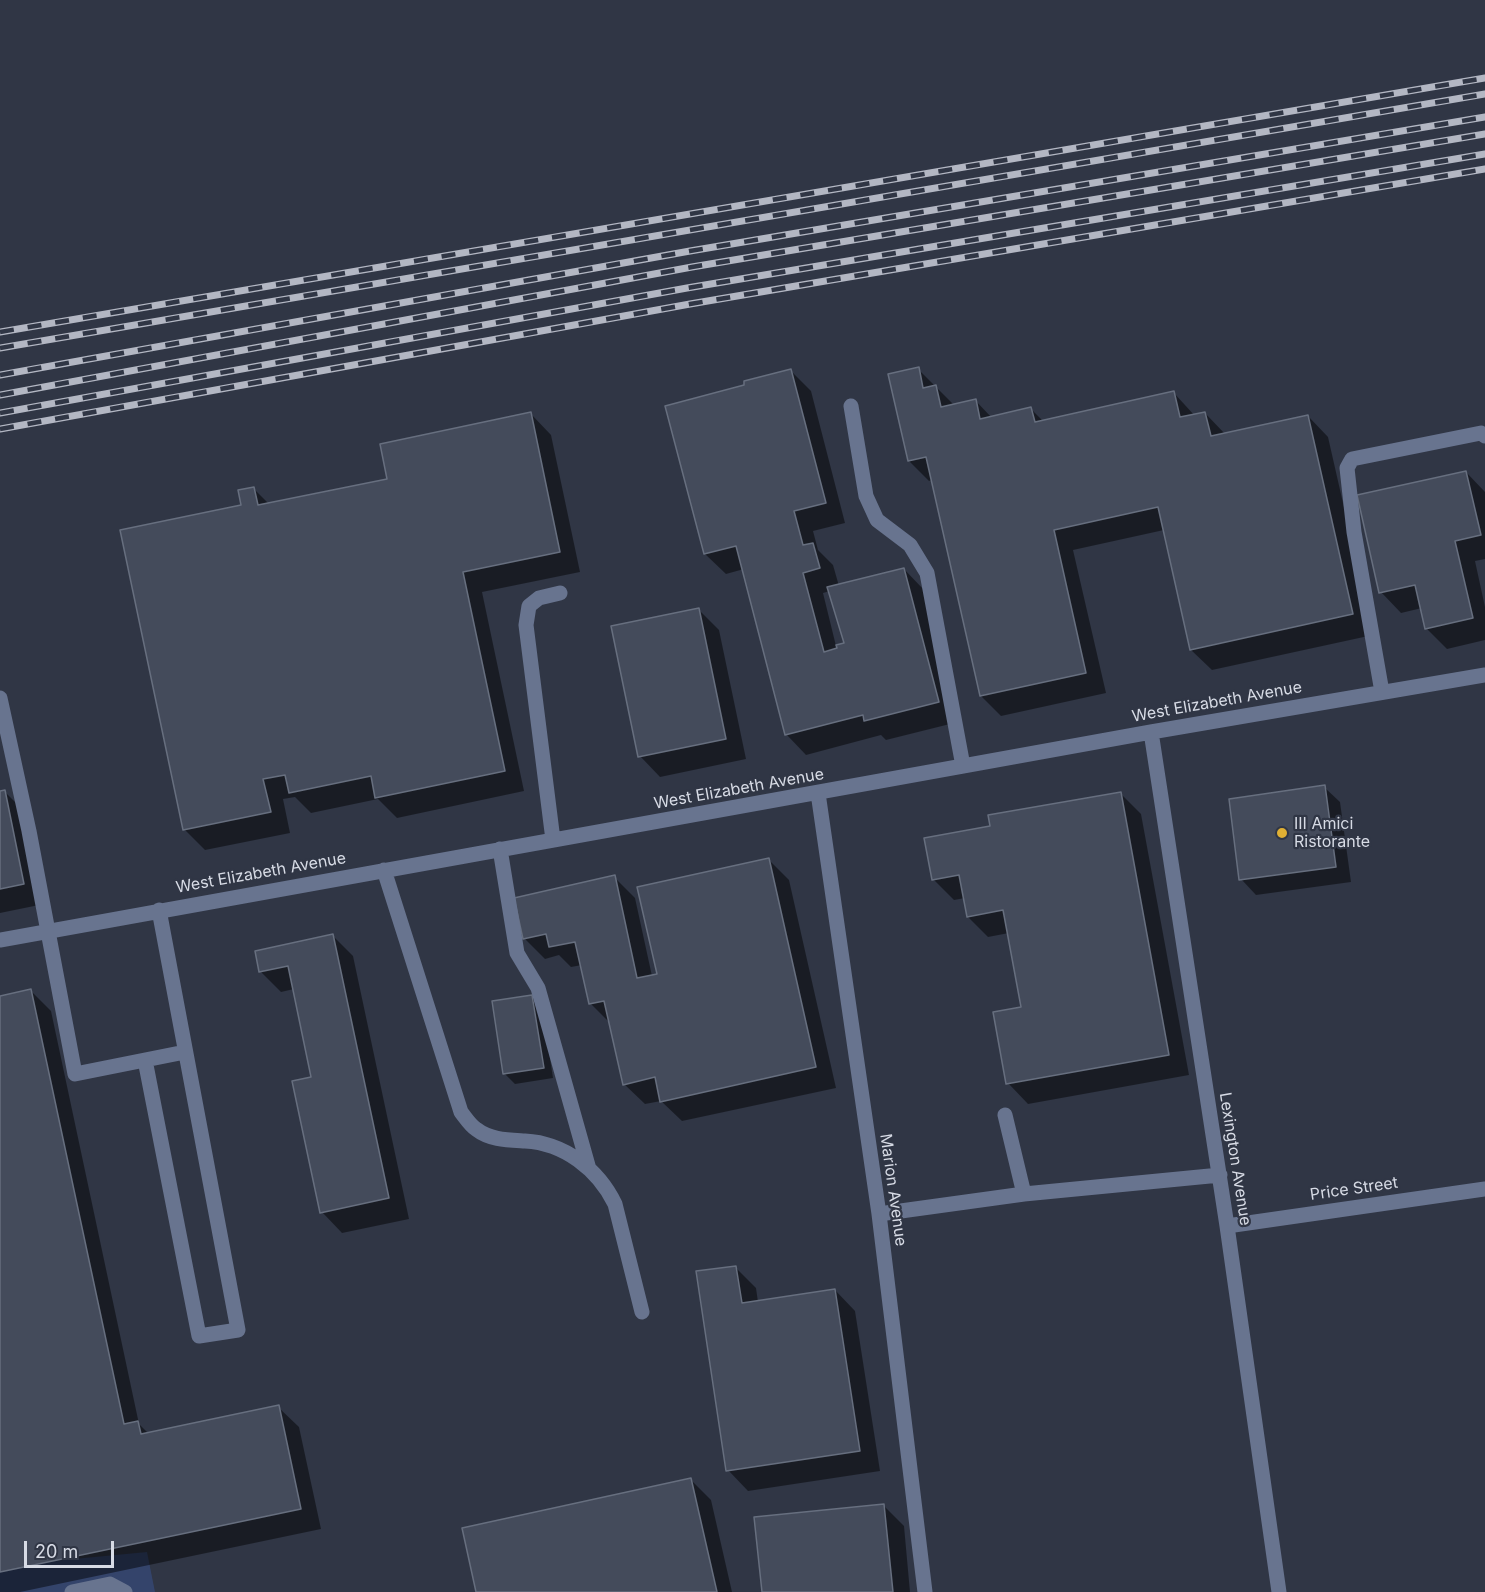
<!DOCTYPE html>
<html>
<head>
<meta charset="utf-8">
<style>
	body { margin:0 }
	#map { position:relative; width:1485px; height:1592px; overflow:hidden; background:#303645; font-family:Inter,sans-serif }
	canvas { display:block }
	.scale { position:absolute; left:24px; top:1541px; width:90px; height:27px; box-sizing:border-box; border:3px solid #d7dbe5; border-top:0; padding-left:8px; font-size:18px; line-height:21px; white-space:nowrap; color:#d7dbe5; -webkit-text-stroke:4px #303645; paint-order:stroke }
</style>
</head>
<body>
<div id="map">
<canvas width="1485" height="1592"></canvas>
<div class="scale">20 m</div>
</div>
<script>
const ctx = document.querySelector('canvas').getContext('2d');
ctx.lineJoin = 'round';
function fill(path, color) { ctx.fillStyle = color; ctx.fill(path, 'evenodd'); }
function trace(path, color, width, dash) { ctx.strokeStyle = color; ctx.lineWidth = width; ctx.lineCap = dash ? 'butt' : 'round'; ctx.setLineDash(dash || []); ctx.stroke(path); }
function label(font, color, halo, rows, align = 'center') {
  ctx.font = font + ' Inter,sans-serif'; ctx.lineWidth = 4.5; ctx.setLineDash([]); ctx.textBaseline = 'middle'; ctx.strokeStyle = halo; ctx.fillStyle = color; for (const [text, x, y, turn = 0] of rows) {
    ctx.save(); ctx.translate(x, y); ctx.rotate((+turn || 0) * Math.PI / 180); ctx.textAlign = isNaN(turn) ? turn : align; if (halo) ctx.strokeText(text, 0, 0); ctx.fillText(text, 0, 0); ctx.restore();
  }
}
const green = new Path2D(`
	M 147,1552 L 155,1592 L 0,1592 L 0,1566 Z`);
const shadow = new Path2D(`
	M 918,369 L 954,405 L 975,400 L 992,418 L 1031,409 L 1044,422 L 1174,393 L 1195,416 L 1205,413 L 1226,435 L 1308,416 L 1328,437 L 1373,635 L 1212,670 L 1191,650 L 1164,530 L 1073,550 L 1106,693 L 1001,716 L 981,696 L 932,480 L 929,481 L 909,461 Z
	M 791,371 L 811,391 L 845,523 L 813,531 L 818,550 L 833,565 L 839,586 L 904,569 L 924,590 L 958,722 L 886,740 L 881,735 L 806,755 L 786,734 L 744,569 L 726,574 L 705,554 L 746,387 ZM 830,591 L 846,644 L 836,646 L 823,593 Z
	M 531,414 L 551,435 L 580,572 L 482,592 L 524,791 L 397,818 L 378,799 L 311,813 L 295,797 L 283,799 L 290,833 L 205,850 L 185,830 L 122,531 L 243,506 L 253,488 L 270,505 L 389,480 Z
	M 1466,472 L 1485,492 L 1485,559 L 1475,561 L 1485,607 L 1485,640 L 1447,649 L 1426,628 L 1422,608 L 1401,613 L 1381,592 Z
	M 698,609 L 719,630 L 746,759 L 660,777 L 640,756 Z
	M 1324,787 L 1340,802 L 1351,882 L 1256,895 L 1241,879 Z
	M 4,791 L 25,812 L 44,904 L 0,913 L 0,792 Z
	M 1120,793 L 1141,814 L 1189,1075 L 1028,1104 L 1008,1083 L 1022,1008 L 1009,933 L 988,937 L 968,917 L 965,898 L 954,900 L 933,879 L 991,827 Z
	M 769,860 L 789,880 L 836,1088 L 682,1121 L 661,1101 L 645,1104 L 624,1084 L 611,1024 L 590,1003 L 582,965 L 571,967 L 559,955 L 545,959 L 524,938 L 614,877 L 635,898 L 652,976 L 659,975 Z
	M 333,936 L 353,956 L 409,1219 L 342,1233 L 322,1212 L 313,1078 L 294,989 L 281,992 L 260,971 Z
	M 31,991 L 51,1011 L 139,1424 L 149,1434 L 278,1407 L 299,1427 L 321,1529 L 20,1592 L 0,1592 L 0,997 Z
	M 532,996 L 542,1006 L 553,1078 L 515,1084 L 505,1074 Z
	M 735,1267 L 756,1288 L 758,1302 L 835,1290 L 855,1311 L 880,1471 L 748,1491 L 728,1470 Z
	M 690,1479 L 711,1500 L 732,1592 L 478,1592 Z
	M 883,1505 L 904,1526 L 910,1592 L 763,1592 Z`);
const building = new Path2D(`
	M 919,367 L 923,388 L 936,385 L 941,407 L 976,399 L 980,419 L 1031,407 L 1035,422 L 1174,391 L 1180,417 L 1205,412 L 1211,436 L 1308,415 L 1353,614 L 1190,650 L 1158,507 L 1054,530 L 1086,673 L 980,696 L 926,457 L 908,461 L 888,374 Z
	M 791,369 L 826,503 L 794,511 L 803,545 L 813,543 L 820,568 L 803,573 L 824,652 L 837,648 L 836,645 L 844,643 L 827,587 L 904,568 L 939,702 L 864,721 L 863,715 L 785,735 L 736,546 L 704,554 L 665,406 L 744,385 L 744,381 Z
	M 531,412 L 560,552 L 463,572 L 505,771 L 375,798 L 371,776 L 289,793 L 285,775 L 263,779 L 271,812 L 183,830 L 120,530 L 241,505 L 238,490 L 254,487 L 258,505 L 387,479 L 380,444 Z
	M 1466,471 L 1481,535 L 1455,541 L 1473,618 L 1425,629 L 1415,585 L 1379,593 L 1357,495 Z
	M 699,608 L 726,739 L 638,757 L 611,626 Z
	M 1325,785 L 1336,867 L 1239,880 L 1229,799 Z
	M 5,790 L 24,884 L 0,889 L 0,791 Z
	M 1121,792 L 1169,1055 L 1006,1084 L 993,1012 L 1021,1007 L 1003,910 L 967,917 L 959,875 L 932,880 L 924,838 L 990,826 L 988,815 Z
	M 769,858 L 816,1067 L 660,1102 L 655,1077 L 623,1085 L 604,1001 L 589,1004 L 575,942 L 549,947 L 546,934 L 523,939 L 514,898 L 615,875 L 637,978 L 657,974 L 637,887 Z
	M 333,934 L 389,1198 L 320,1213 L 292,1081 L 311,1077 L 288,966 L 259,972 L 255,951 Z
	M 31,989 L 124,1424 L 138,1421 L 141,1434 L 279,1405 L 301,1509 L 0,1572 L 0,996 Z
	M 532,995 L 544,1068 L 503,1074 L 492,1001 Z
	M 736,1266 L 742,1303 L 835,1289 L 860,1451 L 726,1471 L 696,1271 Z
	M 691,1478 L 717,1592 L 476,1592 L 462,1528 Z
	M 884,1504 L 893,1592 L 762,1592 L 754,1517 Z`);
const minor = new Path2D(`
	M 851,406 L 866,496 L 877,520 L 910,545 L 927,573 L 963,766
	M 1382,692 L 1354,532 L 1347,468 L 1352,459 L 1481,433 L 1485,436
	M 0,698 L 29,831 L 75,1074 L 145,1060 L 199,1336 L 238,1330 L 159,910
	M 1151,732 L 1227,1226 L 1279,1592
	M 818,793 L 879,1214 L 925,1592
	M 553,840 L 526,625 L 529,606 L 539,598 L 560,593
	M 500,849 L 517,953 L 538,988 L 589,1169
	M 384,870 L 461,1112 C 465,1117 470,1125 476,1129 C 490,1140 508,1140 525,1141 C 564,1143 598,1169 615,1204 L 642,1312
	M 0,940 L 1151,732 L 1485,675
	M 145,1060 L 185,1052
	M 1024,1194 L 1220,1175
	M 879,1214 L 1024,1194 L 1005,1115
	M 1227,1226 L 1485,1189
	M 72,1592 L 110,1584 L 125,1592`);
const rail = new Path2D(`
	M 0,332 L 1485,78
	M 0,348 L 1485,94
	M 0,375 L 690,251 L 1485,117
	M 0,395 L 692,267 L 1485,134
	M 0,413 L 687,288 L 1485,154
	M 0,429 L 690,304 L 1485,169`);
const markers = [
	[1282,833,6,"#e0b034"]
];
const streetNames = [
	["West Elizabeth Avenue",1217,702,-10],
	["West Elizabeth Avenue",739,789,-10],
	["West Elizabeth Avenue",261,873,-10],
	["Lexington Avenue",1235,1159,81],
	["Price Street",1354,1189,-8],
	["Marion Avenue",893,1190,82]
];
const poiNames = [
	["III Amici",1294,824],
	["Ristorante",1294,842]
];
fill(green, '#34446b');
fill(shadow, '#0007');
fill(building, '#444b5b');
trace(building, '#676f7f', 1.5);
trace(minor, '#68748f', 15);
trace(rail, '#b3b7c3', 7);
trace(rail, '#303645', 4.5, [14]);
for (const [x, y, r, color] of markers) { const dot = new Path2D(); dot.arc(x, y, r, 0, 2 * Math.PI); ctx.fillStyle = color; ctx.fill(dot); trace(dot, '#303645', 2); }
label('16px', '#d7dbe5', '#303645', streetNames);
label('16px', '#d7dbe5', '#303645', poiNames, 'left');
</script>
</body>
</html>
